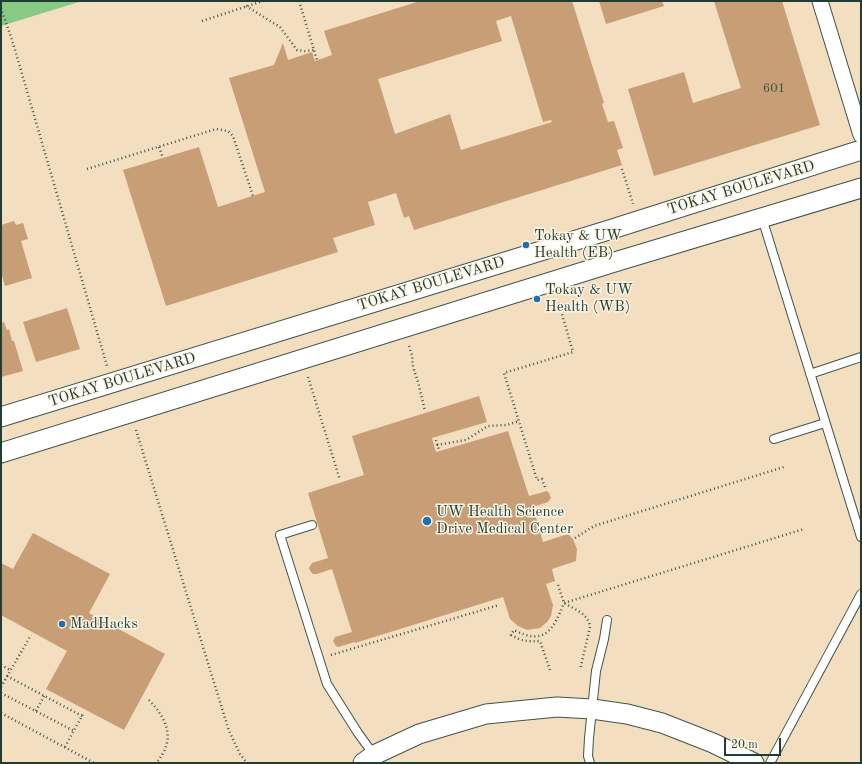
<!DOCTYPE html>
<html>
<head>
<meta charset="utf-8">
<style>
	body { margin:0 }
	#map { position:relative; width:862px; height:764px; overflow:hidden; background:#f3dec0; font-family:"Old Standard TT",serif }
	canvas { display:block }
	.frame { position:absolute; inset:0; border:2px solid #1f3d34; pointer-events:none }
	.scale { position:absolute; left:724px; top:738px; width:57px; height:18px; box-sizing:border-box; border:2px solid #1f3d34; border-top:0; padding-left:5px; font-size:12px; line-height:14px; white-space:nowrap; color:#1f3d34; -webkit-text-stroke:3px #fcf5e5; paint-order:stroke }
</style>
</head>
<body>
<div id="map">
<canvas width="862" height="764"></canvas>
<div class="frame"></div>
<div class="scale">20 m</div>
</div>
<script>
const ctx = document.querySelector('canvas').getContext('2d');
ctx.lineJoin = 'round';
function fill(path, color) { ctx.fillStyle = color; ctx.fill(path, 'evenodd'); }
function trace(path, color, width, dash) { ctx.strokeStyle = color; ctx.lineWidth = width; ctx.lineCap = dash ? 'butt' : 'round'; ctx.setLineDash(dash || []); ctx.stroke(path); }
function label(font, color, halo, rows, align = 'center') {
  ctx.font = font + ' "Old Standard TT",serif'; ctx.lineWidth = 3; ctx.setLineDash([]); ctx.textBaseline = 'middle'; ctx.strokeStyle = halo; ctx.fillStyle = color; for (const [text, x, y, turn = 0] of rows) {
    ctx.save(); ctx.translate(x, y); ctx.rotate((+turn || 0) * Math.PI / 180); ctx.textAlign = isNaN(turn) ? turn : align; if (halo) ctx.strokeText(text, 0, 0); ctx.fillText(text, 0, 0); ctx.restore();
  }
}
const green = new Path2D(`
	M 1,1 L 82,1 L 1,26 Z`);
const building = new Path2D(`
	M 420,1 L 572,1 L 604,103 L 602,104 L 608,122 L 614,121 L 623,148 L 617,150 L 622,165 L 414,230 L 409,216 L 404,218 L 396,193 L 368,202 L 375,225 L 333,238 L 338,252 L 166,306 L 123,170 L 199,147 L 218,207 L 265,192 L 229,78 L 274,65 L 283,43 L 288,60 L 312,52 L 315,61 L 332,55 L 324,31 ZM 511,16 L 543,122 L 551,120 L 552,122 L 461,150 L 450,114 L 395,134 L 378,79 L 502,41 L 496,21 Z
	M 599,1 L 662,1 L 664,6 L 606,24 Z
	M 714,1 L 782,1 L 820,125 L 654,176 L 628,89 L 684,72 L 693,103 L 741,88 Z
	M 14,221 L 16,225 L 23,223 L 28,239 L 21,241 L 32,278 L 5,286 L 1,272 L 1,225 Z
	M 67,308 L 80,349 L 36,362 L 23,322 Z
	M 4,322 L 7,330 L 9,329 L 12,341 L 14,341 L 23,371 L 1,377 L 1,323 Z
	M 479,396 L 487,422 L 432,438 L 436,452 L 508,431 L 529,496 L 547,491 L 549,493 L 551,498 L 548,502 L 533,507 L 543,542 L 568,534 L 573,539 L 577,549 L 576,561 L 552,569 L 555,581 L 546,584 L 553,605 L 551,616 L 547,622 L 540,628 L 527,630 L 518,626 L 510,619 L 503,597 L 355,643 L 355,642 L 338,647 L 336,646 L 333,641 L 335,637 L 352,632 L 332,569 L 317,574 L 313,574 L 311,572 L 309,568 L 312,563 L 328,558 L 308,493 L 364,475 L 352,436 Z
	M 33,533 L 110,574 L 89,613 L 165,654 L 124,730 L 46,689 L 67,651 L 1,615 L 1,563 L 13,569 Z`);
const path = new Path2D(`
	M 299,1 L 317,60
	M 246,6 L 280,27 L 297,50 L 305,51 L 314,50
	M 1,8 L 13,43 L 107,366
	M 202,21 L 263,1
	M 159,147 L 163,158
	M 87,169 L 216,129 L 228,131 L 233,136 L 253,196
	M 622,169 L 633,204
	M 409,346 L 412,355 L 413,367 L 418,382 L 425,411
	M 308,377 L 340,480
	M 136,430 L 229,731 L 240,754 L 247,763
	M 436,440 L 439,450
	M 437,445 L 466,440 L 488,426 L 507,425 L 519,421
	M 545,487 L 542,479 L 537,480 L 504,373 L 573,352 L 558,300
	M 575,538 L 594,526 L 784,467
	M 558,585 L 564,603 C 574,609 589,614 590,627 L 580,670
	M 331,655 L 499,605
	M 1,665 L 10,670
	M 550,670 L 540,641 C 529,642 521,641 511,635 L 514,630 C 545,646 553,630 564,603 L 804,529
	M 7,676 L 82,716
	M 1,687 L 31,635
	M 1,693 L 74,731
	M 149,700 C 168,720 176,740 156,763
	M 36,711 L 44,696
	M 1,713 L 94,763
	M 65,747 L 84,712`);
const service = new Path2D(`
	M 762,218 L 861,537
	M 810,374 L 861,357
	M 774,439 L 825,423
	M 312,525 L 280,535 L 327,684 L 358,733 L 374,755
	M 590,763 L 588,756 L 589,738 L 596,671 L 604,639 L 607,620
	M 770,763 L 861,594`);
const minor = new Path2D(`
	M 820,1 L 861,135`);
const tertiary = new Path2D(`
	M 1,417 L 609,230 L 861,150
	M 1,453 L 618,261 L 861,188
	M 363,763 L 374,755 L 419,734 L 486,714 L 557,707 L 592,709 L 627,714 L 662,723 L 713,743 L 754,763`);
const markers = [
	[526,245,4,"#1f6fb2"],
	[537,299,4,"#1f6fb2"],
	[427,521,5,"#1f6fb2"],
	[62,624,4,"#1f6fb2"]
];
const numberNames = [
	["601",774,89]
];
const streetNames = [
	["TOKAY BOULEVARD",741,188,-17],
	["TOKAY BOULEVARD",431,284,-17],
	["TOKAY BOULEVARD",122,380,-17]
];
const poiNames = [
	["Tokay & UW",534,236],
	["Health (EB)",534,253],
	["Tokay & UW",545,290],
	["Health (WB)",545,307],
	["UW Health Science",436,512],
	["Drive Medical Center",436,529],
	["MadHacks",70,624]
];
fill(green, '#87ca84');
fill(building, '#c89e76');
trace(service, '#3f5549', 10);
trace(minor, '#3f5549', 17);
trace(tertiary, '#3f5549', 21);
trace(path, '#3f5549', 2.5, [1, 3]);
trace(service, '#fff', 8);
trace(minor, '#fff', 15);
trace(tertiary, '#fff', 19);
for (const [x, y, r, color] of markers) { const dot = new Path2D(); dot.arc(x, y, r, 0, 2 * Math.PI); ctx.fillStyle = color; ctx.fill(dot); trace(dot, '#fcf5e5', 1.5); }
label('13px', '#495544', null, numberNames);
label('15px', '#1f3d34', '#fcf5e5', streetNames);
label('15px', '#1f3d34', '#fcf5e5', poiNames, 'left');
</script>
</body>
</html>
